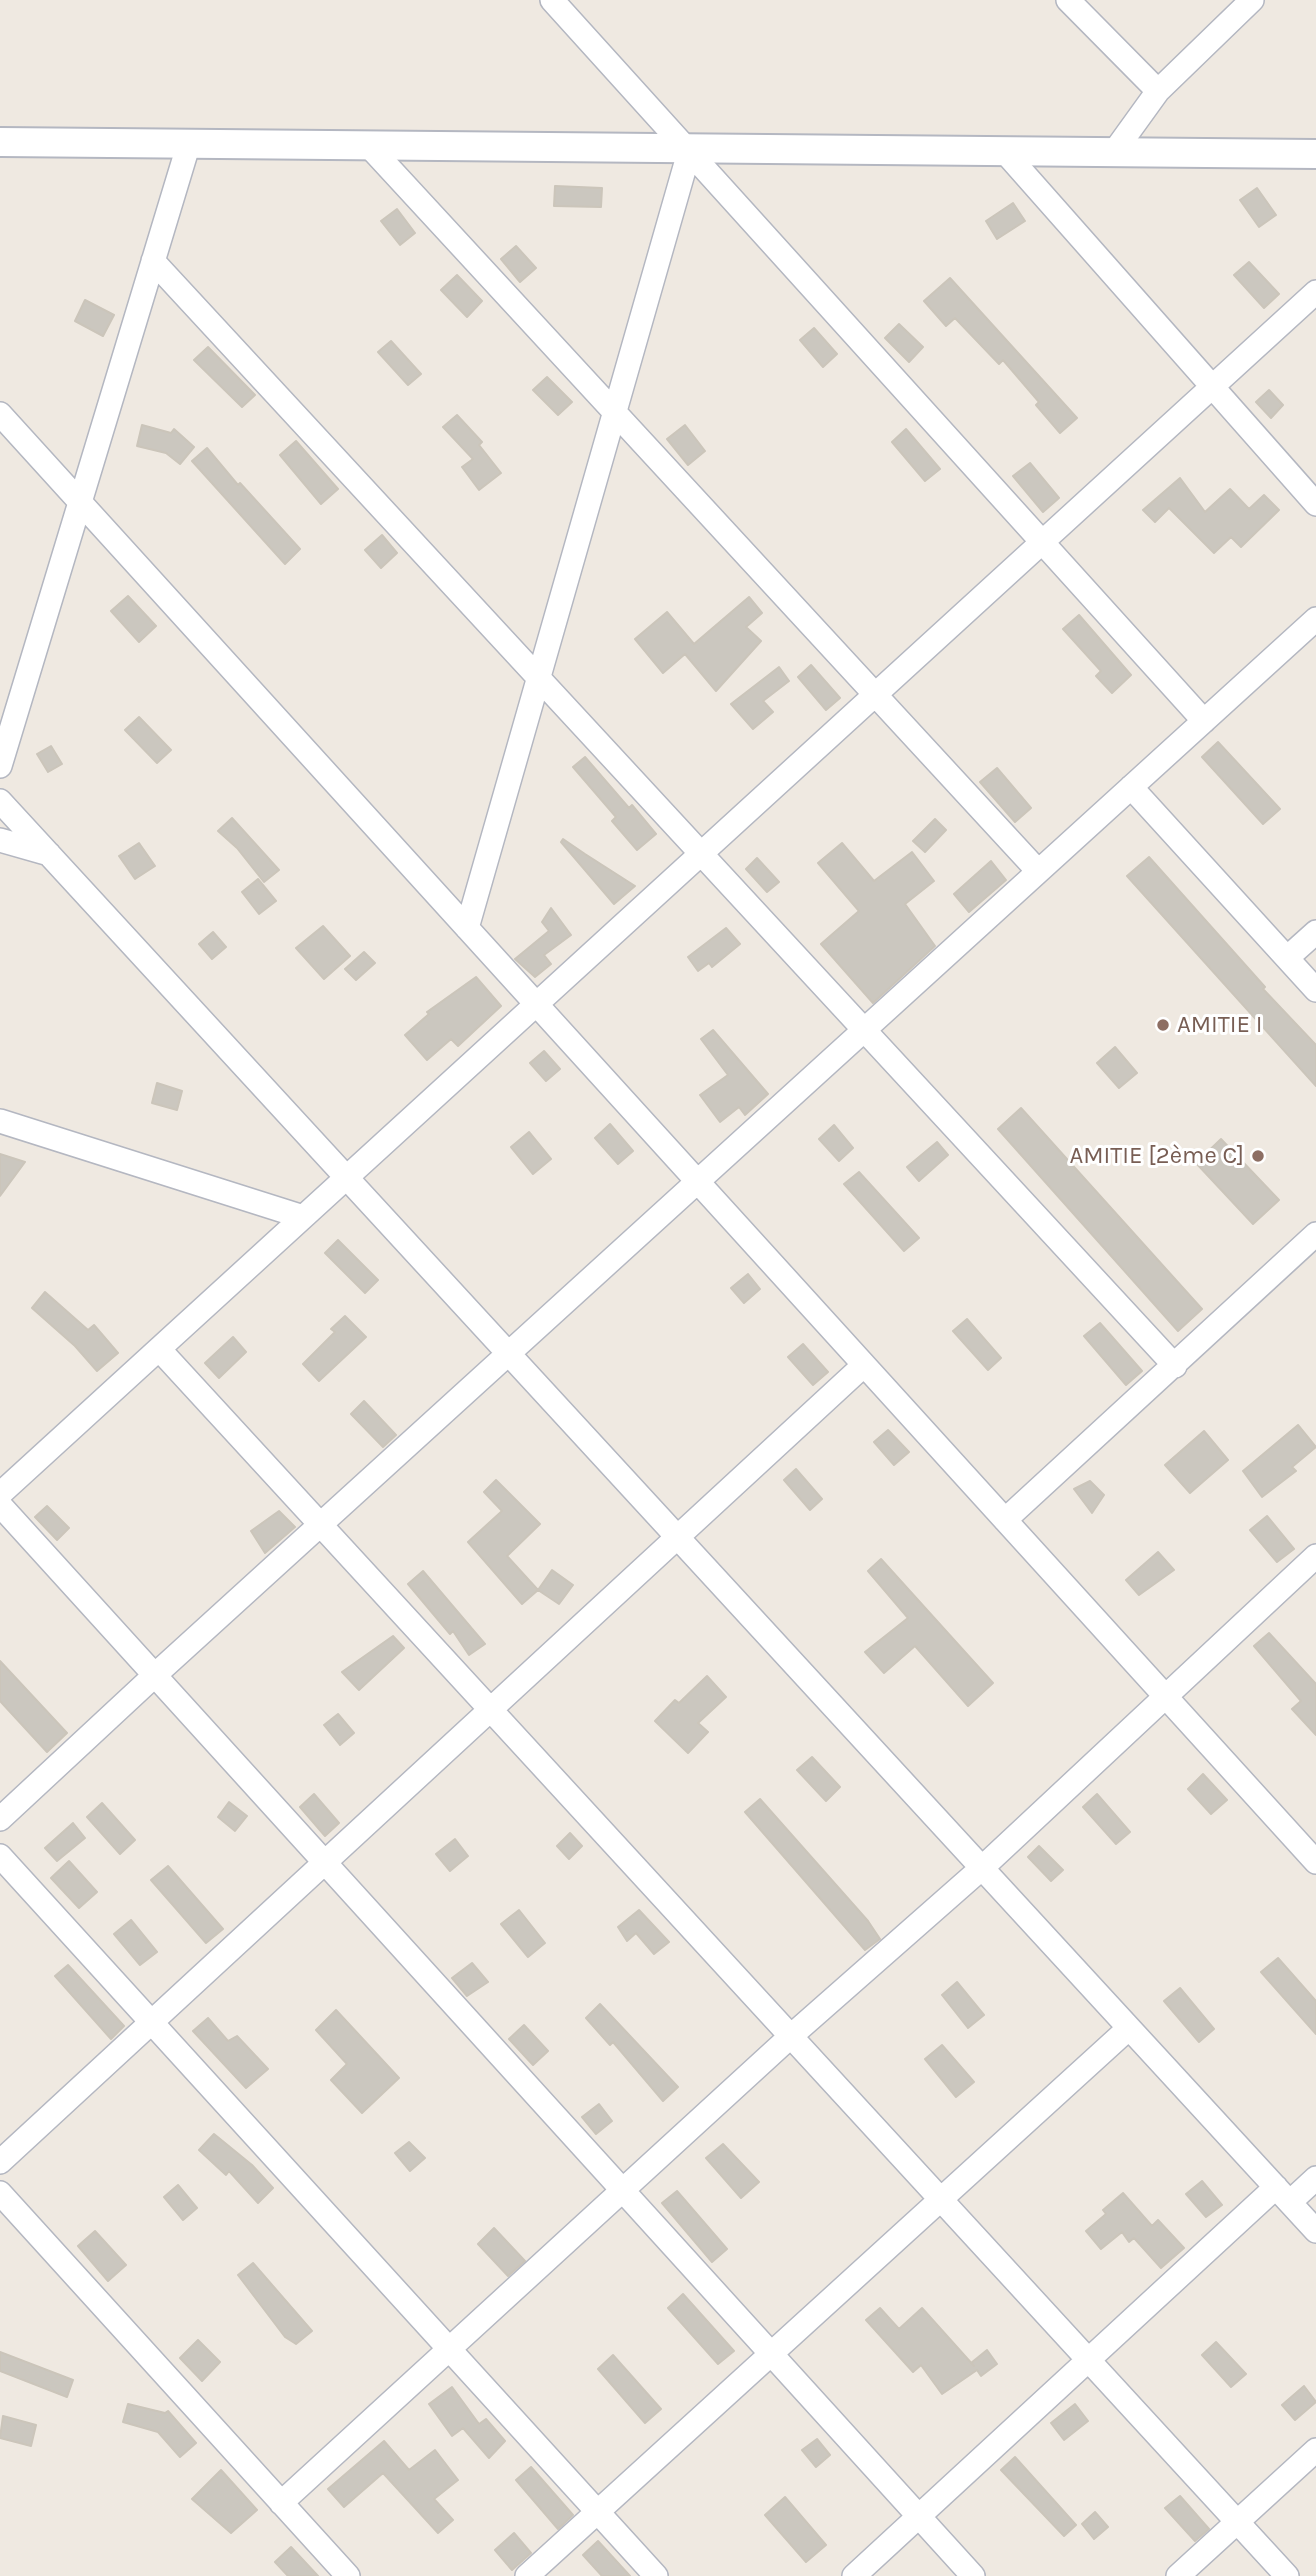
<!DOCTYPE html>
<html>
<head>
<meta charset="utf-8">
<style>
	body { margin:0 }
	canvas { display:block; background:#efe9e1 }
</style>
</head>
<body>
<canvas width="1316" height="2576"></canvas>
<script>
const ctx = document.querySelector('canvas').getContext('2d');
ctx.lineJoin = 'round';
function fill(path, color) { ctx.fillStyle = color; ctx.fill(path, 'evenodd'); }
function trace(path, color, width, dash) { ctx.strokeStyle = color; ctx.lineWidth = width; ctx.lineCap = dash ? 'butt' : 'round'; ctx.setLineDash(dash || []); ctx.stroke(path); }
function label(font, color, halo, rows, align = 'center') {
  ctx.font = font + ' Karla,sans-serif'; ctx.lineWidth = 6; ctx.setLineDash([]); ctx.textBaseline = 'middle'; ctx.strokeStyle = halo; ctx.fillStyle = color; for (const [text, x, y, turn = 0] of rows) {
    ctx.save(); ctx.translate(x, y); ctx.rotate((+turn || 0) * Math.PI / 180); ctx.textAlign = isNaN(turn) ? turn : align; if (halo) ctx.strokeText(text, 0, 0); ctx.fillText(text, 0, 0); ctx.restore();
  }
}
const building = new Path2D(`
	M 555,186 L 602,188 L 601,207 L 554,206 Z
	M 1257,188 L 1276,215 L 1259,227 L 1240,200 Z
	M 1013,203 L 1025,221 L 997,239 L 986,221 Z
	M 397,209 L 415,233 L 400,245 L 381,221 Z
	M 516,246 L 536,268 L 520,282 L 501,259 Z
	M 1249,262 L 1279,294 L 1264,308 L 1234,275 Z
	M 457,275 L 482,301 L 467,317 L 441,290 Z
	M 950,278 L 1077,418 L 1060,433 L 1036,405 L 1039,402 L 1003,360 L 999,364 L 955,318 L 946,326 L 924,301 Z
	M 85,300 L 114,315 L 103,336 L 75,321 Z
	M 899,324 L 923,347 L 909,362 L 885,338 Z
	M 814,328 L 837,354 L 823,367 L 800,340 Z
	M 391,341 L 421,374 L 408,385 L 378,352 Z
	M 208,347 L 255,395 L 242,407 L 194,360 Z
	M 547,377 L 572,402 L 558,415 L 533,390 Z
	M 1269,390 L 1283,405 L 1271,418 L 1256,402 Z
	M 457,415 L 482,442 L 479,445 L 501,473 L 479,490 L 462,467 L 473,459 L 443,427 Z
	M 142,425 L 171,433 L 174,429 L 194,447 L 180,464 L 166,453 L 137,446 Z
	M 685,425 L 705,451 L 688,465 L 667,439 Z
	M 906,429 L 940,469 L 925,481 L 892,442 Z
	M 296,441 L 338,489 L 321,504 L 280,455 Z
	M 207,448 L 238,485 L 240,483 L 300,549 L 285,564 L 192,461 Z
	M 1030,463 L 1059,498 L 1043,512 L 1013,476 Z
	M 1180,478 L 1205,512 L 1230,489 L 1249,509 L 1264,495 L 1279,510 L 1241,547 L 1231,537 L 1214,553 L 1169,508 L 1155,522 L 1143,510 Z
	M 382,535 L 397,553 L 381,568 L 365,550 Z
	M 128,596 L 156,626 L 139,642 L 111,611 Z
	M 749,597 L 762,613 L 746,627 L 761,641 L 716,691 L 685,654 L 663,673 L 635,639 L 667,612 L 694,644 Z
	M 1079,615 L 1131,675 L 1112,693 L 1096,676 L 1101,671 L 1063,629 Z
	M 811,665 L 840,698 L 826,710 L 798,677 Z
	M 779,667 L 789,681 L 763,701 L 773,712 L 753,729 L 731,704 Z
	M 139,717 L 171,750 L 157,763 L 125,730 Z
	M 1218,742 L 1280,809 L 1263,824 L 1202,757 Z
	M 51,746 L 62,764 L 48,772 L 37,754 Z
	M 585,757 L 629,808 L 632,805 L 656,834 L 637,850 L 612,821 L 616,817 L 573,767 Z
	M 997,768 L 1031,808 L 1015,822 L 980,782 Z
	M 232,818 L 279,870 L 264,882 L 237,848 L 218,831 Z
	M 935,819 L 946,830 L 925,852 L 913,841 Z
	M 563,839 L 585,854 L 635,886 L 614,904 L 561,842 Z
	M 139,843 L 155,866 L 135,879 L 119,856 Z
	M 842,843 L 874,881 L 912,852 L 934,881 L 905,904 L 935,946 L 873,1003 L 821,944 L 859,911 L 818,863 Z
	M 1149,857 L 1265,987 L 1263,989 L 1316,1045 L 1316,1086 L 1127,876 Z
	M 757,858 L 779,882 L 767,892 L 746,869 Z
	M 991,861 L 1006,880 L 969,912 L 954,894 Z
	M 258,879 L 276,901 L 259,914 L 242,892 Z
	M 551,908 L 571,935 L 544,955 L 551,964 L 535,977 L 515,959 L 549,931 L 542,922 Z
	M 323,926 L 350,956 L 324,979 L 296,948 Z
	M 726,928 L 740,944 L 712,967 L 709,963 L 698,971 L 688,957 Z
	M 213,932 L 226,947 L 212,959 L 199,944 Z
	M 364,952 L 375,963 L 356,980 L 345,969 Z
	M 476,977 L 501,1006 L 458,1046 L 451,1039 L 427,1060 L 405,1035 L 429,1014 L 427,1012 Z
	M 713,1030 L 768,1094 L 745,1115 L 739,1107 L 720,1122 L 700,1095 L 728,1075 L 701,1039 Z
	M 1115,1047 L 1137,1073 L 1119,1088 L 1097,1063 Z
	M 544,1051 L 560,1069 L 546,1081 L 530,1063 Z
	M 157,1083 L 182,1091 L 177,1110 L 152,1103 Z
	M 1021,1108 L 1202,1309 L 1178,1331 L 998,1129 Z
	M 610,1124 L 633,1151 L 618,1164 L 595,1138 Z
	M 834,1125 L 853,1148 L 839,1161 L 819,1139 Z
	M 529,1132 L 551,1159 L 533,1174 L 511,1147 Z
	M 1221,1139 L 1279,1200 L 1253,1224 L 1196,1163 Z
	M 937,1142 L 948,1155 L 919,1181 L 907,1167 Z
	M 0,1154 L 25,1162 L 0,1196 Z
	M 859,1172 L 919,1238 L 904,1251 L 844,1184 Z
	M 338,1240 L 378,1280 L 365,1293 L 325,1253 Z
	M 748,1274 L 760,1289 L 744,1303 L 731,1288 Z
	M 45,1292 L 88,1330 L 94,1325 L 118,1353 L 97,1371 L 75,1346 L 32,1308 Z
	M 345,1316 L 366,1337 L 319,1381 L 303,1364 L 335,1332 L 331,1329 Z
	M 967,1319 L 1001,1358 L 988,1370 L 953,1331 Z
	M 1100,1323 L 1142,1371 L 1126,1385 L 1084,1336 Z
	M 233,1337 L 246,1352 L 219,1378 L 205,1363 Z
	M 803,1344 L 828,1372 L 813,1385 L 788,1357 Z
	M 364,1401 L 396,1435 L 383,1447 L 351,1414 Z
	M 1298,1425 L 1316,1447 L 1292,1467 L 1296,1471 L 1262,1497 L 1243,1471 Z
	M 888,1430 L 909,1452 L 894,1465 L 874,1442 Z
	M 1204,1431 L 1228,1460 L 1190,1493 L 1165,1465 Z
	M 796,1469 L 822,1499 L 810,1510 L 784,1480 Z
	M 496,1480 L 540,1524 L 507,1556 L 538,1590 L 522,1604 L 468,1542 L 502,1511 L 484,1492 Z
	M 1090,1481 L 1104,1495 L 1092,1513 L 1074,1489 Z
	M 47,1506 L 69,1528 L 57,1540 L 35,1517 Z
	M 279,1511 L 295,1527 L 265,1553 L 251,1531 Z
	M 1267,1516 L 1294,1549 L 1277,1562 L 1250,1530 Z
	M 1158,1552 L 1174,1570 L 1139,1595 L 1126,1580 Z
	M 881,1559 L 993,1683 L 968,1706 L 915,1646 L 884,1673 L 865,1652 L 908,1618 L 868,1571 Z
	M 552,1570 L 573,1585 L 559,1604 L 538,1590 Z
	M 423,1571 L 485,1644 L 469,1655 L 453,1631 L 450,1634 L 408,1584 Z
	M 1269,1633 L 1316,1684 L 1316,1735 L 1292,1709 L 1301,1701 L 1254,1646 Z
	M 393,1636 L 404,1648 L 359,1690 L 342,1672 Z
	M 0,1661 L 67,1733 L 47,1752 L 0,1701 Z
	M 707,1676 L 726,1697 L 698,1723 L 708,1732 L 688,1753 L 655,1721 L 675,1700 L 679,1703 Z
	M 338,1714 L 354,1733 L 340,1745 L 324,1725 Z
	M 812,1757 L 840,1787 L 826,1801 L 797,1770 Z
	M 1203,1774 L 1227,1800 L 1211,1814 L 1188,1789 Z
	M 314,1794 L 339,1823 L 325,1836 L 300,1807 Z
	M 1097,1794 L 1130,1832 L 1116,1844 L 1083,1807 Z
	M 760,1799 L 868,1921 L 880,1939 L 865,1950 L 745,1812 Z
	M 229,1802 L 247,1816 L 235,1831 L 218,1817 Z
	M 102,1803 L 135,1840 L 120,1854 L 87,1817 Z
	M 73,1823 L 85,1838 L 57,1861 L 45,1848 Z
	M 570,1833 L 582,1846 L 569,1859 L 557,1846 Z
	M 455,1839 L 468,1856 L 450,1871 L 436,1854 Z
	M 1039,1846 L 1063,1870 L 1051,1881 L 1028,1857 Z
	M 69,1861 L 97,1892 L 79,1908 L 51,1878 Z
	M 168,1866 L 223,1929 L 206,1943 L 151,1880 Z
	M 519,1910 L 545,1943 L 528,1957 L 501,1924 Z
	M 639,1910 L 669,1942 L 654,1954 L 636,1933 L 627,1941 L 618,1927 Z
	M 131,1920 L 157,1952 L 140,1965 L 114,1934 Z
	M 1278,1958 L 1316,2001 L 1316,2034 L 1261,1972 Z
	M 472,1963 L 488,1982 L 467,1996 L 452,1978 Z
	M 68,1965 L 124,2026 L 111,2039 L 55,1976 Z
	M 957,1982 L 984,2015 L 968,2028 L 942,1995 Z
	M 1180,1988 L 1214,2029 L 1199,2042 L 1164,2001 Z
	M 600,2004 L 678,2087 L 663,2101 L 613,2042 L 610,2045 L 586,2018 Z
	M 336,2010 L 399,2078 L 362,2113 L 331,2080 L 347,2064 L 316,2030 Z
	M 208,2018 L 228,2041 L 237,2036 L 268,2069 L 246,2088 L 193,2031 Z
	M 524,2025 L 548,2051 L 533,2065 L 509,2039 Z
	M 942,2045 L 974,2082 L 956,2097 L 925,2059 Z
	M 599,2104 L 612,2121 L 596,2134 L 582,2117 Z
	M 214,2134 L 252,2165 L 273,2188 L 258,2203 L 229,2171 L 226,2175 L 199,2150 Z
	M 409,2142 L 425,2158 L 410,2171 L 395,2153 Z
	M 723,2144 L 759,2182 L 741,2198 L 706,2158 Z
	M 1202,2181 L 1222,2205 L 1206,2217 L 1186,2194 Z
	M 178,2185 L 197,2208 L 183,2220 L 164,2197 Z
	M 677,2191 L 727,2249 L 712,2262 L 662,2203 Z
	M 1123,2193 L 1152,2226 L 1158,2220 L 1184,2248 L 1161,2268 L 1134,2238 L 1129,2242 L 1122,2232 L 1101,2249 L 1086,2231 L 1106,2214 L 1103,2210 Z
	M 494,2228 L 525,2261 L 508,2276 L 478,2244 Z
	M 95,2231 L 126,2265 L 108,2281 L 78,2246 Z
	M 253,2263 L 312,2331 L 296,2344 L 285,2337 L 238,2275 Z
	M 683,2294 L 734,2351 L 718,2364 L 668,2308 Z
	M 880,2308 L 899,2329 L 922,2308 L 974,2366 L 971,2363 L 987,2350 L 997,2364 L 981,2376 L 977,2370 L 942,2394 L 921,2365 L 913,2372 L 866,2320 Z
	M 198,2340 L 220,2362 L 202,2381 L 180,2358 Z
	M 1216,2342 L 1246,2374 L 1231,2387 L 1202,2355 Z
	M 0,2352 L 73,2380 L 67,2397 L 0,2371 Z
	M 613,2355 L 661,2409 L 645,2423 L 598,2369 Z
	M 1304,2386 L 1316,2402 L 1295,2420 L 1282,2405 Z
	M 452,2387 L 479,2424 L 486,2419 L 505,2441 L 489,2458 L 463,2428 L 452,2436 L 429,2404 Z
	M 128,2404 L 165,2413 L 168,2411 L 196,2443 L 180,2457 L 158,2432 L 123,2422 Z
	M 1075,2404 L 1088,2421 L 1064,2440 L 1051,2423 Z
	M 3,2416 L 36,2425 L 31,2446 L 0,2438 Z
	M 817,2439 L 830,2455 L 816,2467 L 802,2450 Z
	M 384,2441 L 409,2470 L 435,2450 L 458,2480 L 434,2499 L 453,2520 L 438,2533 L 383,2473 L 344,2507 L 328,2489 Z
	M 1015,2457 L 1076,2525 L 1064,2536 L 1001,2470 Z
	M 531,2467 L 573,2515 L 558,2529 L 516,2480 Z
	M 221,2470 L 257,2510 L 231,2533 L 192,2499 Z
	M 1180,2496 L 1209,2529 L 1195,2541 L 1165,2508 Z
	M 785,2497 L 826,2545 L 806,2562 L 765,2515 Z
	M 1095,2512 L 1108,2527 L 1094,2539 L 1082,2524 Z
	M 514,2533 L 531,2553 L 512,2570 L 495,2550 Z
	M 598,2541 L 630,2576 L 602,2576 L 583,2555 Z
	M 291,2547 L 318,2576 L 288,2576 L 275,2562 Z`);
const minor = new Path2D(`
	M 552,0 L 1204,721
	M 1068,0 L 1158,91
	M 368,145 L 1038,871
	M 1004,151 L 1316,504
	M 1114,152 L 1158,91 L 1252,0
	M 153,261 L 1175,1366
	M 0,414 L 1316,1862
	M 0,766 L 189,143
	M 1131,787 L 1316,990
	M 0,801 L 1316,2231
	M 0,840 L 49,854
	M 467,928 L 690,149
	M 1287,958 L 1316,932
	M 0,1121 L 303,1217
	M 159,1349 L 1287,2576
	M 0,1494 L 1316,292
	M 0,1505 L 973,2576
	M 1005,1520 L 1316,1234
	M 0,1819 L 155,1675 L 1316,619
	M 0,1856 L 656,2576
	M 0,2162 L 864,1365
	M 0,2193 L 348,2576
	M 1290,2202 L 1316,2178
	M 281,2503 L 791,2036 L 983,1867 L 1316,1556
	M 527,2576 L 1129,2028
	M 854,2576 L 1276,2187
	M 1178,2576 L 1316,2450`);
const tertiary = new Path2D(`
	M 0,142 L 1316,154`);
const markers = [
	[1163,1025,7,"#8d6e63"],
	[1258,1156,7,"#8d6e63"]
];
const educationNames = [
	["AMITIE I",1177,1025],
	["AMITIE [2ème C]",1244,1156,"right"]
];
fill(building, '#cbc7bf');
trace(building, '#cbc5ba', 2);
trace(minor, '#b4b7c1', 26);
trace(tertiary, '#b4b7c1', 32);
trace(minor, '#fff', 23);
trace(tertiary, '#fff', 28);
for (const [x, y, r, color] of markers) { const dot = new Path2D(); dot.arc(x, y, r, 0, 2 * Math.PI); ctx.fillStyle = color; ctx.fill(dot); trace(dot, '#fff', 2.5); }
label('24px', '#785e54', '#fff', educationNames, 'left');
</script>
</body>
</html>
